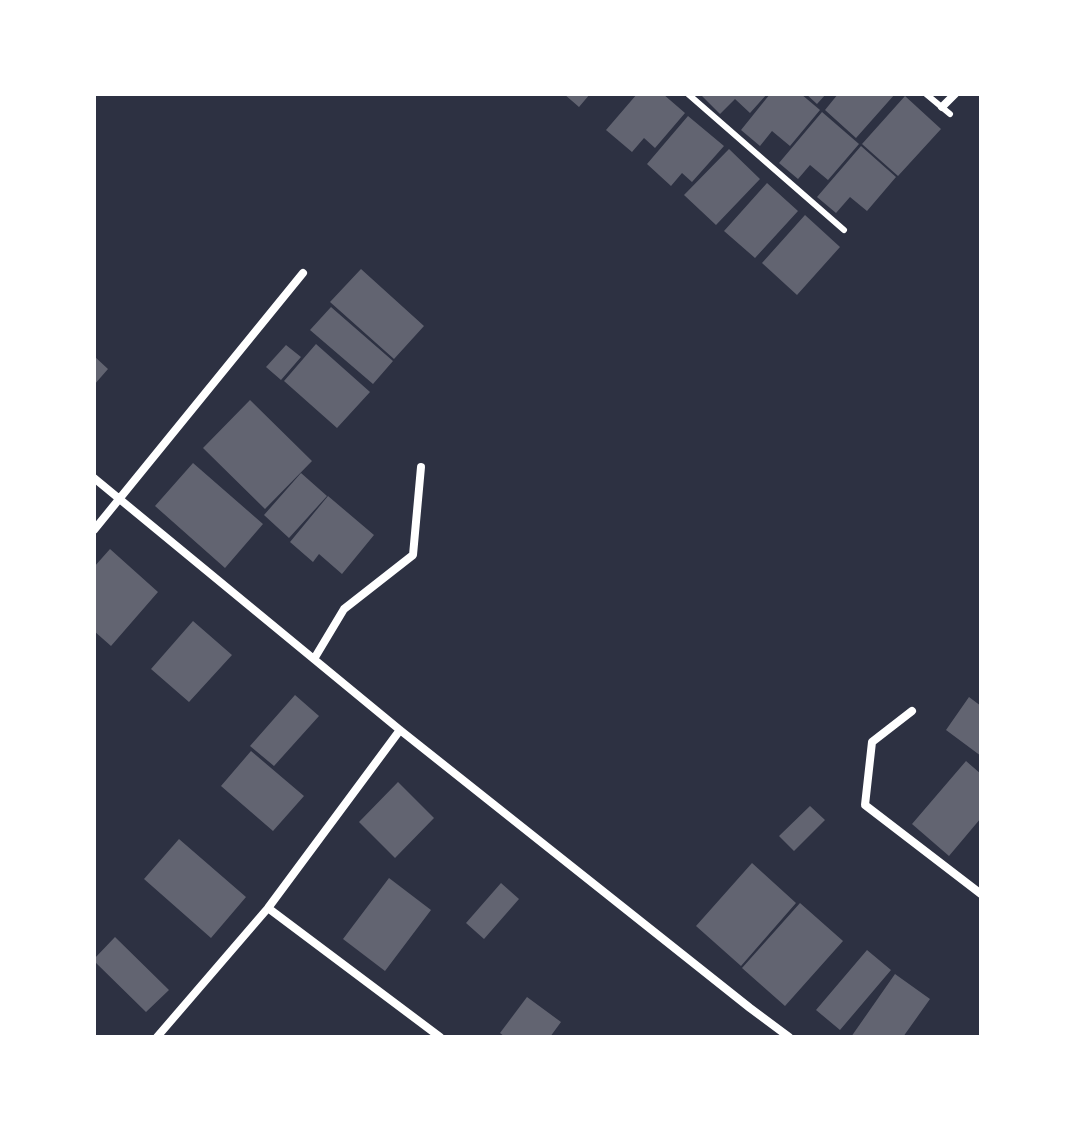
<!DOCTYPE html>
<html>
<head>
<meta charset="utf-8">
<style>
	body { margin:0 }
	#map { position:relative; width:1075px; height:1131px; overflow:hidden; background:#2d3142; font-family:Cabin,sans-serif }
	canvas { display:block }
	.frame { position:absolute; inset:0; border:96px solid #fff; pointer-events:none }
</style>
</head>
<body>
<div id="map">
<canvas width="1075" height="1131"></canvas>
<div class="frame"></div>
</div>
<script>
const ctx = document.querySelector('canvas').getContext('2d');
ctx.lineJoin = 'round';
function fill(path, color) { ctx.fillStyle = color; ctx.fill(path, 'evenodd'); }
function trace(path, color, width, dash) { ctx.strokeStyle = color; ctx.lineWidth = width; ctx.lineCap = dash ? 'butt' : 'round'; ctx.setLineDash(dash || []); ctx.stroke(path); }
const building = new Path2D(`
	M 564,94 L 590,94 L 579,107 Z
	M 637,94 L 663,94 L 685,113 L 655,148 L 644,138 L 632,152 L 606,130 Z
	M 700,94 L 767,94 L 750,113 L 735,99 L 720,114 Z
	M 770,94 L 801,94 L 820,110 L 790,146 L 772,131 L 760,146 L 741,130 Z
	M 806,94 L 826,94 L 817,104 Z
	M 838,94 L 895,94 L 856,138 L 825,110 Z
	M 905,96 L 941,129 L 898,176 L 862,144 Z
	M 822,112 L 859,144 L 828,180 L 810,165 L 798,179 L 779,163 Z
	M 688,116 L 724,146 L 692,182 L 682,173 L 671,186 L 647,164 Z
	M 861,146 L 896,177 L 867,211 L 850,197 L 836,213 L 817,197 Z
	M 729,149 L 760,179 L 716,225 L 684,195 Z
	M 767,183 L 798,211 L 755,258 L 724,231 Z
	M 805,215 L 840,247 L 797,295 L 762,263 Z
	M 361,269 L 424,326 L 394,359 L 330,302 Z
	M 331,307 L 393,361 L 373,384 L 310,330 Z
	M 316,344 L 370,392 L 337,428 L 284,381 Z
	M 286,345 L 301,357 L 281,380 L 266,367 Z
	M 94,356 L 108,369 L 94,385 Z
	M 250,400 L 312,461 L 265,509 L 203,448 Z
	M 193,463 L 263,524 L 225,568 L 155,506 Z
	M 301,473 L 327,496 L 289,538 L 264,515 Z
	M 328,496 L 374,535 L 342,574 L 319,554 L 313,562 L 290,542 Z
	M 110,549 L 158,592 L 111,646 L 94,631 L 94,567 Z
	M 193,621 L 232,655 L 189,702 L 151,669 Z
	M 295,695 L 319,716 L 274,766 L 250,746 Z
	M 969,697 L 981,706 L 981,756 L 946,730 Z
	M 251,751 L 304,796 L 273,831 L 221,786 Z
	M 966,761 L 981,774 L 981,818 L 949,856 L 912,824 Z
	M 398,782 L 434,818 L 395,858 L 359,822 Z
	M 810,806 L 825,820 L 794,851 L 779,836 Z
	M 179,839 L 246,897 L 211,938 L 144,879 Z
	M 752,863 L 796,903 L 741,966 L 696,926 Z
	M 389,878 L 431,910 L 385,971 L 343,939 Z
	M 501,883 L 519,899 L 484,939 L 466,923 Z
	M 800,903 L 843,941 L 785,1006 L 742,968 Z
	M 115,937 L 169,990 L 146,1012 L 94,961 L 94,959 Z
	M 867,950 L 891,970 L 840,1030 L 816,1010 Z
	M 895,974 L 930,999 L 903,1037 L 851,1037 Z
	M 527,997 L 561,1022 L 550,1037 L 505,1037 L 500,1033 Z`);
const service = new Path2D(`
	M 688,94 L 844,230
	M 926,94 L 950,114`);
const minor = new Path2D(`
	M 942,107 L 955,94
	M 94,478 L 400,730 L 750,1008 L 789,1037
	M 94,530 L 303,273
	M 314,659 L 344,609 L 413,555 L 421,467
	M 912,711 L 872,742 L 865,805 L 981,894
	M 268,908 L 440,1037
	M 157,1037 L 268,908 L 400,730`);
fill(building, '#626471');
trace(service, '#fff', 6);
trace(minor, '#fff', 8);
</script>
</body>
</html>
